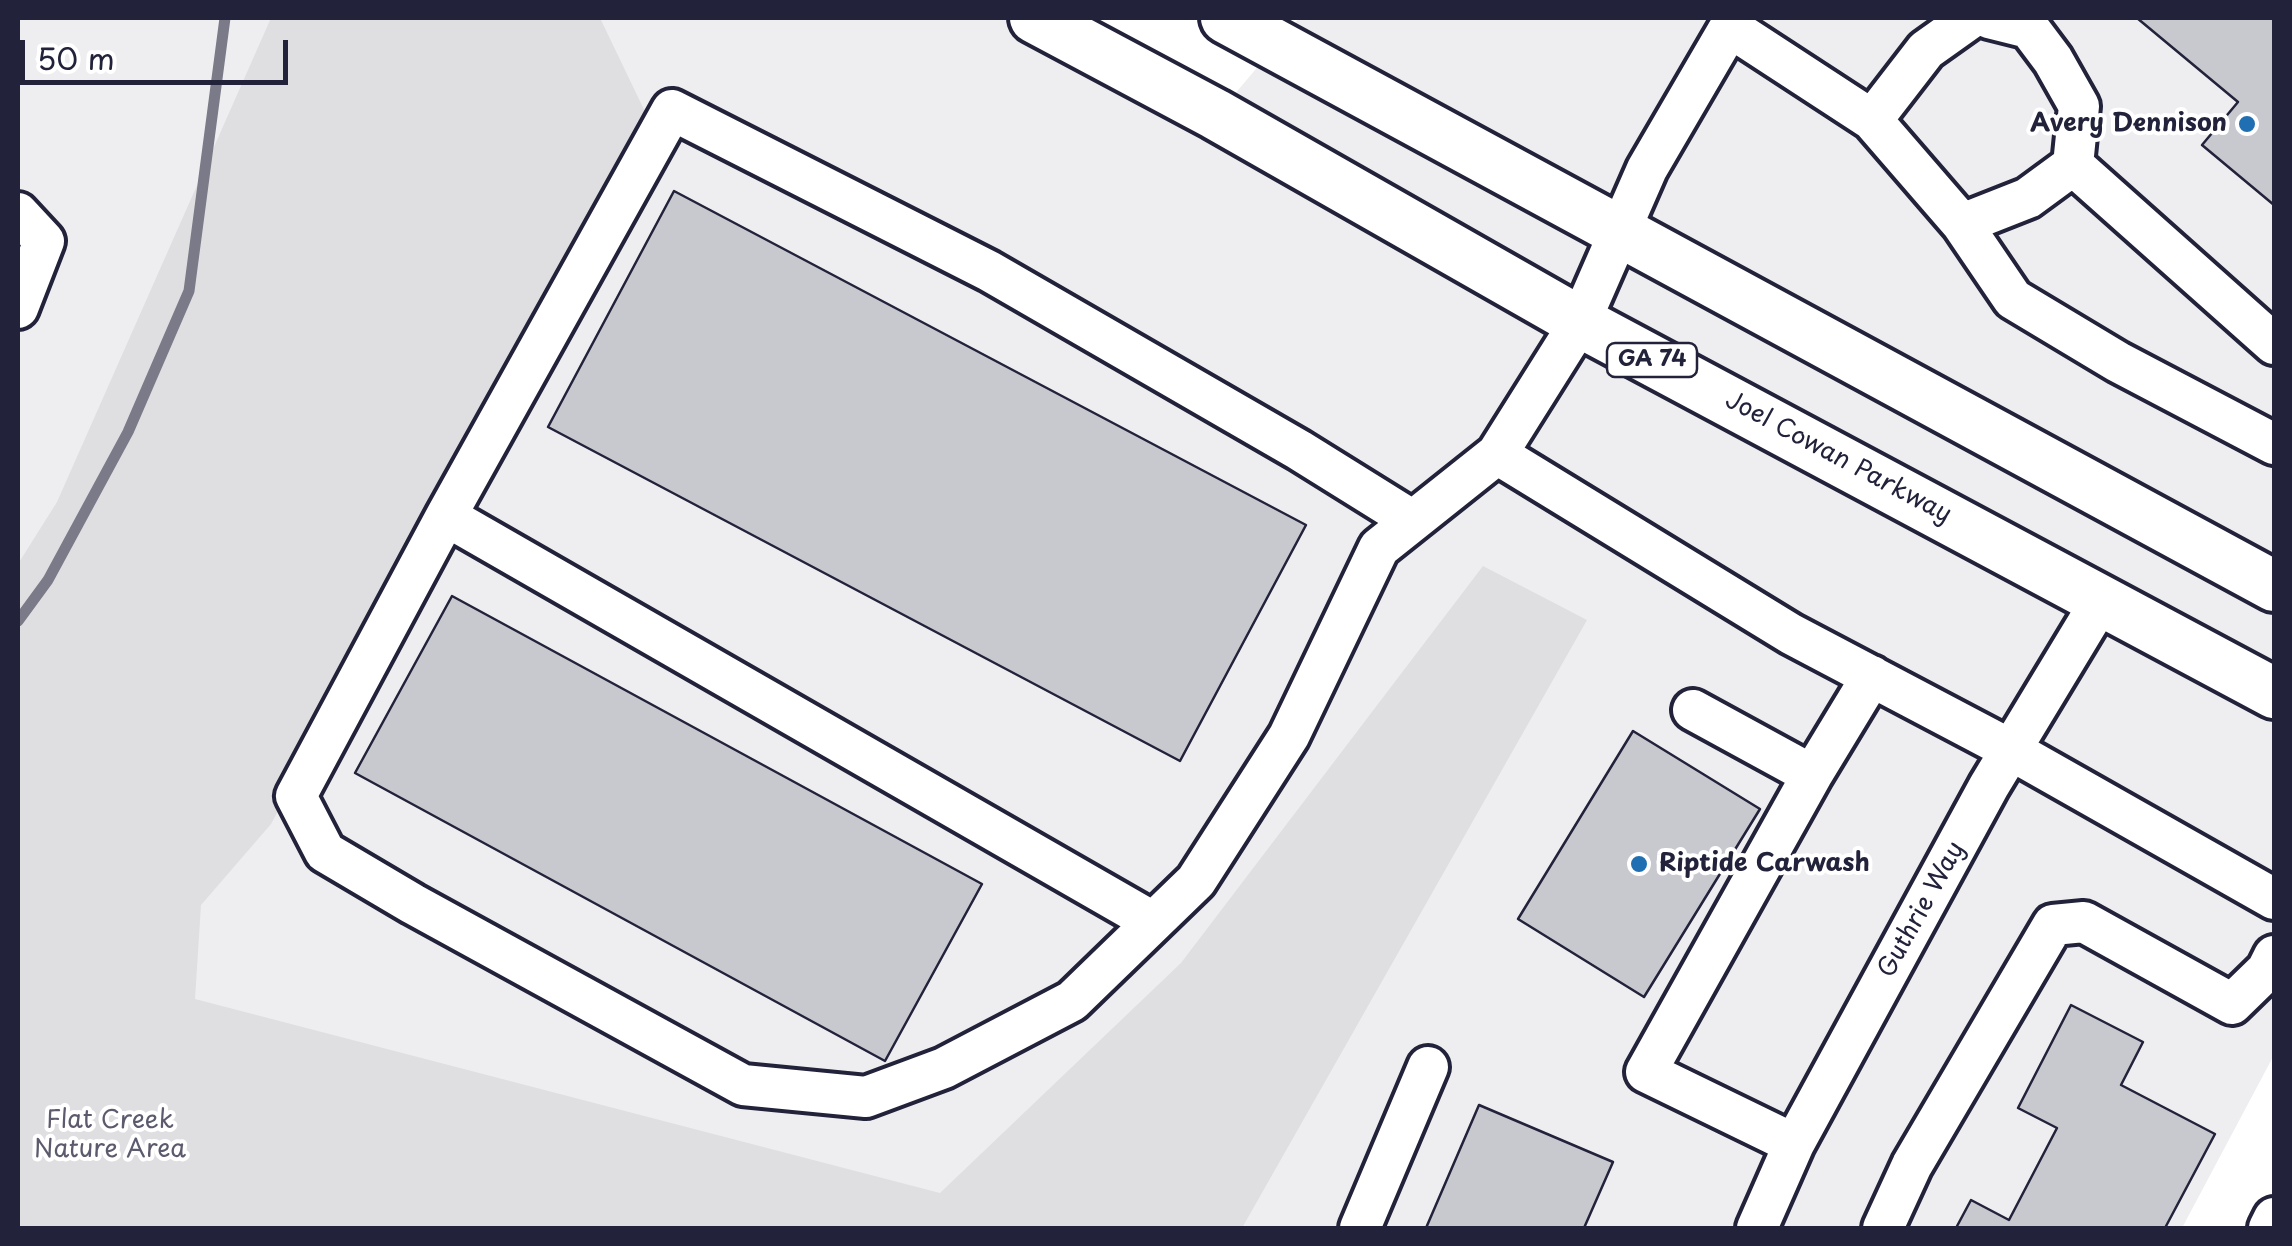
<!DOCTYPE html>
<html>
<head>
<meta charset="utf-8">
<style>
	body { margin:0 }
	#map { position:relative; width:2292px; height:1246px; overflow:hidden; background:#fff; font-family:"Playpen Sans",sans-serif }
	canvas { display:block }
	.frame { position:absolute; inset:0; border:20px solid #22223b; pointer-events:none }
	.scale { position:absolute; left:20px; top:40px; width:268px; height:45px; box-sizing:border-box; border:5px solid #22223b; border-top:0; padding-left:12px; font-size:30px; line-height:35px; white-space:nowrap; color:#22223b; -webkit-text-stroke:8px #fff; paint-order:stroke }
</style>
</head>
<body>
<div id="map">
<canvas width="2292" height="1246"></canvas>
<div class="frame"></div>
<div class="scale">50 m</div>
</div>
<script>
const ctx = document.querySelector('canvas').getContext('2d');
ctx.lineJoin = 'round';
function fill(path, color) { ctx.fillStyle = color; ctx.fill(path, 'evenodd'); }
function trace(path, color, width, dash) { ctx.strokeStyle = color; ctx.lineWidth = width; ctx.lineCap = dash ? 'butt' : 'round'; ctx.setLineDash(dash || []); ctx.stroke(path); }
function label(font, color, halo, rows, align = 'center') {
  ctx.font = font + ' "Playpen Sans",sans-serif'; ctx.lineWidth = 8; ctx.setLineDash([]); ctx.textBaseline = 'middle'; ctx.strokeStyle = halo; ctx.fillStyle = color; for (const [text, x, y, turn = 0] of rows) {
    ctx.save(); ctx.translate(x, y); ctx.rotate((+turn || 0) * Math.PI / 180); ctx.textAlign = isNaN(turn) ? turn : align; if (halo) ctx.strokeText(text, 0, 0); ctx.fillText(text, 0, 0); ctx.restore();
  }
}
const built = new Path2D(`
	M 18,18 L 1060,18 L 1228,102 L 1299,18 L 2274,18 L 2274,1055 L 2182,1228 L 860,1228 L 18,1015 Z`);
const green = new Path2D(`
	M 271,18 L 600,18 L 649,120 L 271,824 L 201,905 L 195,999 L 940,1193 L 1181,963 L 1483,566 L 1587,620 L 1242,1228 L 18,1228 L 18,564 L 57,502 Z`);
const stream = new Path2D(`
	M 18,621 L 48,580 L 128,432 L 189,291 L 225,18`);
const building = new Path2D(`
	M 2137,18 L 2274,18 L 2274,205 L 2202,145 L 2238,102 Z
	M 674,191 L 1306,525 L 1180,761 L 548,427 Z
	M 452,596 L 982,884 L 885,1061 L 355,773 Z
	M 1633,731 L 1760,809 L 1644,997 L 1518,919 Z
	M 2071,1005 L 2143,1042 L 2121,1085 L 2215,1134 L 2165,1228 L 1956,1228 L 1971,1200 L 2009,1220 L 2057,1128 L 2018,1108 Z
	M 1479,1105 L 1613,1162 L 1584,1228 L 1426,1228 Z`);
const minor = new Path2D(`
	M 1989,18 L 2029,28 L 2053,60 L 2079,106 L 2073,165
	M 1731,28 L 1872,120 L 1962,224 L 2013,299 L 2118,362 L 2274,444
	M 1872,120 L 1926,50 L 1971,18
	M 18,213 L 44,241 L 18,308
	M 1962,224 L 2028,198 L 2073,165 L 2274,344
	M 1497,454 L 1791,634 L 2011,750 L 2274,899
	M 446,516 L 1153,922
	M 1413,521 L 1299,450 L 989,271 L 672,110 L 446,516 L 296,796 L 325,852 L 413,904 L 743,1085 L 866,1097 L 944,1068 L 1072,1001 L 1196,881 L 1289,736 L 1379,548 L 1497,454 L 1580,322 L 1647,169 L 1735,18
	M 1693,710 L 1812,775
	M 1794,1144 L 1646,1072 L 1812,775 L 1872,676
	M 1360,1228 L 1428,1067
	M 1757,1228 L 1794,1144 L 1989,786 L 2102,599
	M 1883,1228 L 1912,1165 L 2053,925 L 2084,922 L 2232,1004 L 2267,970 L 2274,956
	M 2269,1228 L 2274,1218`);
const major = new Path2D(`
	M 1035,18 L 1215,114 L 1580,322 L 2274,693
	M 1226,18 L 2274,586`);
const markers = [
	[2247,124,10,"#1f6fb2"],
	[1639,864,10,"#1f6fb2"]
];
const shields = [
	[1652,360,90]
];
const shieldNames = [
	["GA 74",1652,360]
];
const poiNames = [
	["Avery Dennison",2227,124],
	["Riptide Carwash",1659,864,"left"]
];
const streetNames = [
	["Joel Cowan Parkway",1838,458,28],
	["Guthrie Way",1922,910,-61]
];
const parkNames = [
	["Flat Creek",110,1121],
	["Nature Area",110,1150]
];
fill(built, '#eeeef1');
fill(green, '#dfdfe2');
trace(stream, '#7a7a88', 11);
fill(building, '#c8c8cf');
trace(building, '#22223b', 2.5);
trace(minor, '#22223b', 48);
trace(major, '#22223b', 58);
trace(minor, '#fff', 40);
trace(major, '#fff', 50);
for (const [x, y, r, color] of markers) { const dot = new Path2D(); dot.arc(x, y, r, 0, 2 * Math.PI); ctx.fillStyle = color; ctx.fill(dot); trace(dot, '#fff', 4); }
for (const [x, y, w] of shields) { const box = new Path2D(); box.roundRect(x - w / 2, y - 17, w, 34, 8); ctx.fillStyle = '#fff'; ctx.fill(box); trace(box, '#22223b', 2.5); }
label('bold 22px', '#22223b', null, shieldNames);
label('bold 25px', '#22223b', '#fff', poiNames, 'right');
label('25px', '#22223b', '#fff', streetNames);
label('25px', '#5b5b6d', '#fff', parkNames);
</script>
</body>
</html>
